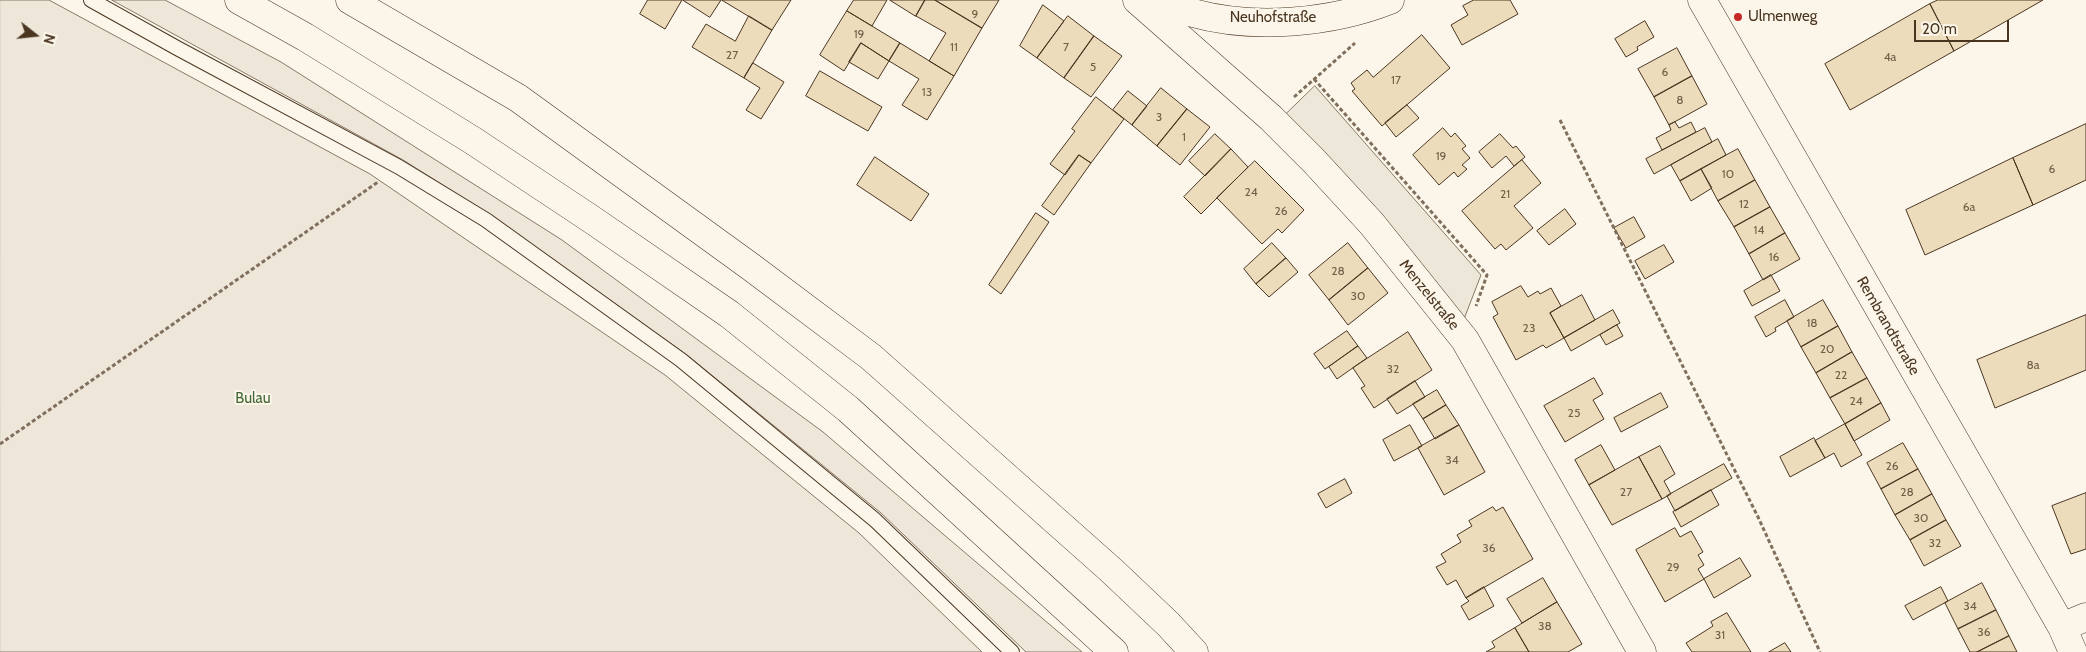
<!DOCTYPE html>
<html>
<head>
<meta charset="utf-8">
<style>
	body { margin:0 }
	#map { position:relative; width:2086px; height:652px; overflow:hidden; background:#fbf6e9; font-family:Cabin,sans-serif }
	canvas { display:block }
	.north { position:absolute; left:10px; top:10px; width:50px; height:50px; -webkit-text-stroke:4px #fbf6e9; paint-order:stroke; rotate:106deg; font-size:14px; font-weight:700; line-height:20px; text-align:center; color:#4a3520 }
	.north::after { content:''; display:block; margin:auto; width:18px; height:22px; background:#4a3520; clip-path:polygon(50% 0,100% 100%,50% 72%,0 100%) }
	.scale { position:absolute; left:1914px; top:20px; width:95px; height:22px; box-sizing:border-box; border:2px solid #4a3520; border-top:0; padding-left:6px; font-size:15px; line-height:18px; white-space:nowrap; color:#4a3520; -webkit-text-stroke:4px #fbf6e9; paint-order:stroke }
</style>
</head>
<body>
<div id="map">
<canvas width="2086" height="652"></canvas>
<div class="north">N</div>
<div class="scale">20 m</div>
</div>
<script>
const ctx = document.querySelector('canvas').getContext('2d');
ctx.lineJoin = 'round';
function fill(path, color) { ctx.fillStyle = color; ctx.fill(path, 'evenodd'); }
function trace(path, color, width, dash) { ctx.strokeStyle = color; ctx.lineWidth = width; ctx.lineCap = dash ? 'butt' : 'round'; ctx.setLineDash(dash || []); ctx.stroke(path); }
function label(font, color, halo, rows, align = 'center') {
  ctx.font = font + ' Cabin,sans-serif'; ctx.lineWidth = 4; ctx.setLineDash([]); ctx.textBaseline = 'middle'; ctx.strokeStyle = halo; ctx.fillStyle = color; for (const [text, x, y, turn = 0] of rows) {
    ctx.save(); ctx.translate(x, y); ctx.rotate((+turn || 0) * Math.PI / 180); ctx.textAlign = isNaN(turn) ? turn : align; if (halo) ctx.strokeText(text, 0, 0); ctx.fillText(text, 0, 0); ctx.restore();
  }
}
const green = new Path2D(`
	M 0,0 L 49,0 L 370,174 L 665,375 L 859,533 L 982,652 L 0,652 Z
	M 112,0 L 165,0 L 281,62 L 562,240 L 823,432 L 1082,652 L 1026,652 L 881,513 L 687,355 L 489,214 L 403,160 Z`);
const parking = new Path2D(`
	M 1315,86 L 1481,275 L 1459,332 L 1277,123 Z`);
const building = new Path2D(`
	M 648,0 L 682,0 L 665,29 L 640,14 Z
	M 683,0 L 721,0 L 710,17 Z
	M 722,0 L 791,0 L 772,30 Z
	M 854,0 L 887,0 L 872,26 L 847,11 Z
	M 890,0 L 925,0 L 916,16 Z
	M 925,0 L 935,0 L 982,28 L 954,76 L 929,61 L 946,33 L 916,16 Z
	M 935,0 L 999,0 L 982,28 Z
	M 1474,0 L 1510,0 L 1518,14 L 1462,45 L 1451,25 L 1468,15 L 1463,6 Z
	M 1938,0 L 2043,0 L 1954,51 L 1930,4 Z
	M 1930,4 L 1954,51 L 1850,110 L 1825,64 Z
	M 1043,5 L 1064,21 L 1037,58 L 1020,46 Z
	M 847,11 L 900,43 L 889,61 L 861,43 L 844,71 L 820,55 Z
	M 749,16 L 772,30 L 744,78 L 692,47 L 706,24 L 735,41 Z
	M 1068,16 L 1094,36 L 1064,78 L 1037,58 Z
	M 1645,21 L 1654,37 L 1637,47 L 1638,50 L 1626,57 L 1615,39 Z
	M 1422,35 L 1450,68 L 1382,126 L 1352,91 L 1355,89 L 1351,83 L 1367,70 L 1373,77 Z
	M 1094,36 L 1122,56 L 1091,97 L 1064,78 Z
	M 861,43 L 889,61 L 878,79 L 849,62 Z
	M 900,43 L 954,76 L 927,120 L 902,105 L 919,79 L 889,61 Z
	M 1677,48 L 1692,76 L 1654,97 L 1638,69 Z
	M 753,63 L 784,82 L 761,119 L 746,110 L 760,88 L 744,78 Z
	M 820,71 L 882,107 L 868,131 L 806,96 Z
	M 1692,76 L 1707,104 L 1669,125 L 1654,97 Z
	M 1161,88 L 1187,109 L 1157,146 L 1132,125 Z
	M 1128,91 L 1147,106 L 1132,125 L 1113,110 Z
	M 1096,97 L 1124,119 L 1091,163 L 1079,155 L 1065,175 L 1050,164 L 1075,131 L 1072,129 Z
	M 1407,105 L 1419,118 L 1396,137 L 1385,123 Z
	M 1187,109 L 1210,127 L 1180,165 L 1157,146 Z
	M 1675,122 L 1679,128 L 1691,122 L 1696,132 L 1662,150 L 1656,138 L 1671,130 L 1669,125 Z
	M 2086,124 L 2086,180 L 2033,205 L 2013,158 Z
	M 1443,128 L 1451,137 L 1455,133 L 1466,146 L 1462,149 L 1470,158 L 1462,165 L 1467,169 L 1458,177 L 1454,172 L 1439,185 L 1413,155 Z
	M 1705,128 L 1712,142 L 1654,174 L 1646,159 Z
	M 1215,134 L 1231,149 L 1205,176 L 1189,161 Z
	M 1500,134 L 1513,148 L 1516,146 L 1525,157 L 1514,166 L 1506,156 L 1492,168 L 1479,152 Z
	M 1718,139 L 1726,155 L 1680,181 L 1671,165 Z
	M 1231,149 L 1248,167 L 1201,214 L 1184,197 Z
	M 1738,149 L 1755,180 L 1718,201 L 1701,169 Z
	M 1079,155 L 1091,163 L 1054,215 L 1042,206 Z
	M 875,157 L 929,194 L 911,221 L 857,185 Z
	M 2013,158 L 2033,205 L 1925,255 L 1906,210 Z
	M 1522,160 L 1541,183 L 1514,206 L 1533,228 L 1506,250 L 1501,244 L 1495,249 L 1462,211 Z
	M 1255,161 L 1304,210 L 1282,233 L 1278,229 L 1262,244 L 1217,198 Z
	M 1701,169 L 1712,188 L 1691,201 L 1680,181 Z
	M 1755,180 L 1770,207 L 1734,227 L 1718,201 Z
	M 1770,207 L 1785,233 L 1749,254 L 1734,227 Z
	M 1565,209 L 1576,224 L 1549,245 L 1537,231 Z
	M 1036,213 L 1049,222 L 1001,294 L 989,285 Z
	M 1634,217 L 1645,237 L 1626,248 L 1614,228 Z
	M 1785,233 L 1800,259 L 1763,280 L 1749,254 Z
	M 1272,243 L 1286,258 L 1256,284 L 1244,269 Z
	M 1348,243 L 1368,268 L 1329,300 L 1309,275 Z
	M 1664,245 L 1674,262 L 1645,279 L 1635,261 Z
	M 1286,258 L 1298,272 L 1269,297 L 1256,284 Z
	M 1368,268 L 1388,293 L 1348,325 L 1329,300 Z
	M 1771,275 L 1780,291 L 1752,306 L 1744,291 Z
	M 1521,286 L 1528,297 L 1538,291 L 1540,294 L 1551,288 L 1561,306 L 1550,313 L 1564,338 L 1546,348 L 1543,345 L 1516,360 L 1493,317 L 1498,314 L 1492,302 Z
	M 1582,295 L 1595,320 L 1564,338 L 1550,313 Z
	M 1785,300 L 1794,317 L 1775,328 L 1776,331 L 1766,337 L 1755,317 Z
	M 1823,300 L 1838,326 L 1801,347 L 1787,321 Z
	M 1613,310 L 1620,323 L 1571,351 L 1564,338 Z
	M 2086,315 L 2086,370 L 1995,408 L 1977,360 Z
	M 1617,325 L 1623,336 L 1606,345 L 1600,335 Z
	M 1838,326 L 1852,352 L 1816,373 L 1801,347 Z
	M 1347,331 L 1358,346 L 1325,369 L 1314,354 Z
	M 1408,332 L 1432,370 L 1374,408 L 1361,388 L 1365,386 L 1353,368 Z
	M 1358,346 L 1367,358 L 1337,379 L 1329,367 Z
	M 1852,352 L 1867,378 L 1830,398 L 1816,373 Z
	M 1594,378 L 1603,394 L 1593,400 L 1604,419 L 1565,442 L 1544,406 Z
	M 1867,378 L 1881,403 L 1845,424 L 1830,398 Z
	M 1415,381 L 1425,397 L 1397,414 L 1387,399 Z
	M 1437,390 L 1446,405 L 1423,419 L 1413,404 Z
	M 1661,393 L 1668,407 L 1621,432 L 1614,418 Z
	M 1881,403 L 1890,420 L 1854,441 L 1845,424 Z
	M 1446,405 L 1459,425 L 1435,439 L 1423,419 Z
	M 1845,424 L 1862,455 L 1841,467 L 1834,453 L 1825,458 L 1815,441 Z
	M 1410,425 L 1422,446 L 1394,461 L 1383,440 Z
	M 1459,425 L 1485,472 L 1444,495 L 1418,448 Z
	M 1814,438 L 1825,458 L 1790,477 L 1780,457 Z
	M 1903,443 L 1918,469 L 1881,489 L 1867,463 Z
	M 1601,445 L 1615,470 L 1589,485 L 1575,460 Z
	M 1660,446 L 1675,474 L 1664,481 L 1671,494 L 1662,499 L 1639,457 Z
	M 1639,457 L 1662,499 L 1612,525 L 1589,485 Z
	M 1724,464 L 1732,478 L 1675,511 L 1667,496 Z
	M 1918,469 L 1932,494 L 1895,515 L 1881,489 Z
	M 1345,479 L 1352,493 L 1326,508 L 1318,494 Z
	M 1711,490 L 1719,505 L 1681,527 L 1673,512 Z
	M 2086,493 L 2086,549 L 2071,554 L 2052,506 Z
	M 1932,494 L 1946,520 L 1910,540 L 1895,515 Z
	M 1493,507 L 1496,511 L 1503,507 L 1533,559 L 1466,598 L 1456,580 L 1447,585 L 1436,567 L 1446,562 L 1441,554 L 1461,542 L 1457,535 L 1472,526 L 1469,521 Z
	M 1946,520 L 1961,546 L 1924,566 L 1910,540 Z
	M 1675,528 L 1680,537 L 1691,531 L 1703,552 L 1698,555 L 1704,565 L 1698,569 L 1704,579 L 1665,602 L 1636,550 Z
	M 1740,558 L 1751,576 L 1714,598 L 1704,579 Z
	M 1543,578 L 1557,602 L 1522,623 L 1507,599 Z
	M 1982,583 L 1996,610 L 1958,629 L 1945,603 Z
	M 1484,587 L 1494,606 L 1469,620 L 1461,606 L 1469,601 L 1466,598 Z
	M 1941,587 L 1948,601 L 1913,620 L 1905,606 Z
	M 1557,602 L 1582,644 L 1568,652 L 1529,652 L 1515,628 Z
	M 1996,610 L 2009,636 L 1977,652 L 1970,652 L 1958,629 Z
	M 1727,613 L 1751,652 L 1692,652 L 1686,643 L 1713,626 L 1711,622 Z
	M 1515,628 L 1529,652 L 1486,652 L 1495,647 L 1492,642 Z
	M 2009,636 L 2017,652 L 1977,652 Z
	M 1785,643 L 1791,652 L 1769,652 Z`);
const path = new Path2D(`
	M 1314,79 L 1487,275 L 1476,306
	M 1294,97 L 1355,43
	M 1560,120 L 1758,517 L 1820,652
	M 0,444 L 378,182`);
const lane = new Path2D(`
	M 91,0 L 177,48 L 399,167 L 486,220 L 681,360 L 875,520 L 1012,652`);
const street = new Path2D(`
	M 1137,0 L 1271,118 L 1314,161 L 1372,224 L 1465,340 L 1642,652
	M 1157,0 C 1169,4 1181,10 1193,13 C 1254,30 1332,23 1390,0
	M 1702,0 L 2062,627 L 2073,652
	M 2062,627 L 2086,617`);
const highway = new Path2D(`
	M 239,0 L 305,37 L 472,140 L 591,219 L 729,314 L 848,409 L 1114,652
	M 350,0 L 518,98 L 751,267 L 871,357 L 1111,570 L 1168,624 L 1194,652`);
const markers = [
	[1738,17,5,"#c62828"]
];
const numberNames = [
	["9",975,14],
	["19",859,34],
	["11",954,47],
	["7",1066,47],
	["27",732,55],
	["4a",1890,57],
	["5",1093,67],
	["6",1665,72],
	["17",1396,80],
	["13",927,92],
	["8",1680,100],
	["3",1159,117],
	["1",1184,137],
	["19",1441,156],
	["6",2052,169],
	["10",1728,174],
	["24",1251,192],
	["21",1505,194],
	["12",1744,204],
	["6a",1969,207],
	["26",1281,211],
	["14",1759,230],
	["16",1774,257],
	["28",1338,271],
	["30",1358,296],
	["18",1812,323],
	["23",1529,328],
	["20",1827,349],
	["8a",2033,365],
	["32",1393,369],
	["22",1841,375],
	["24",1856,401],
	["25",1574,413],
	["34",1452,460],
	["26",1892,466],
	["27",1626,492],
	["28",1907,492],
	["30",1921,518],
	["32",1935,543],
	["36",1489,548],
	["29",1673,567],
	["34",1970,606],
	["38",1545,626],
	["36",1984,632],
	["31",1720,635]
];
const poiNames = [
	["Ulmenweg",1748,17]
];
const streetNames = [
	["Neuhofstraße",1273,18],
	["Menzelstraße",1429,295,51],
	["Rembrandtstraße",1888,326,60]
];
const parkNames = [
	["Bulau",253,399]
];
fill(green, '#ede6d9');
trace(green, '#887966', 1);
fill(parking, '#ede7d9');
trace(parking, '#887966', 1);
fill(building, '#ecdcbc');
trace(building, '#4a3520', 1);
trace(lane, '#4a3520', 16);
trace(street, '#4a3520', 29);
trace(highway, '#4a3520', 29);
trace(path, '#7f6f5c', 3, [4, 2.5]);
trace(lane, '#fbf6e9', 14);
trace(street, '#fbf6e9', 28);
trace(highway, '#fbf6e9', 28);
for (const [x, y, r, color] of markers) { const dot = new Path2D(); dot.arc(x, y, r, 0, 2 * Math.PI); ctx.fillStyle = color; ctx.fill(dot); trace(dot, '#fbf6e9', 2); }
label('12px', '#725f47', null, numberNames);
label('15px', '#4a3520', '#fbf6e9', poiNames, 'left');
label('15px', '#4a3520', '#fbf6e9', streetNames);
label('15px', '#436837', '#fbf6e9', parkNames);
</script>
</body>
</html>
